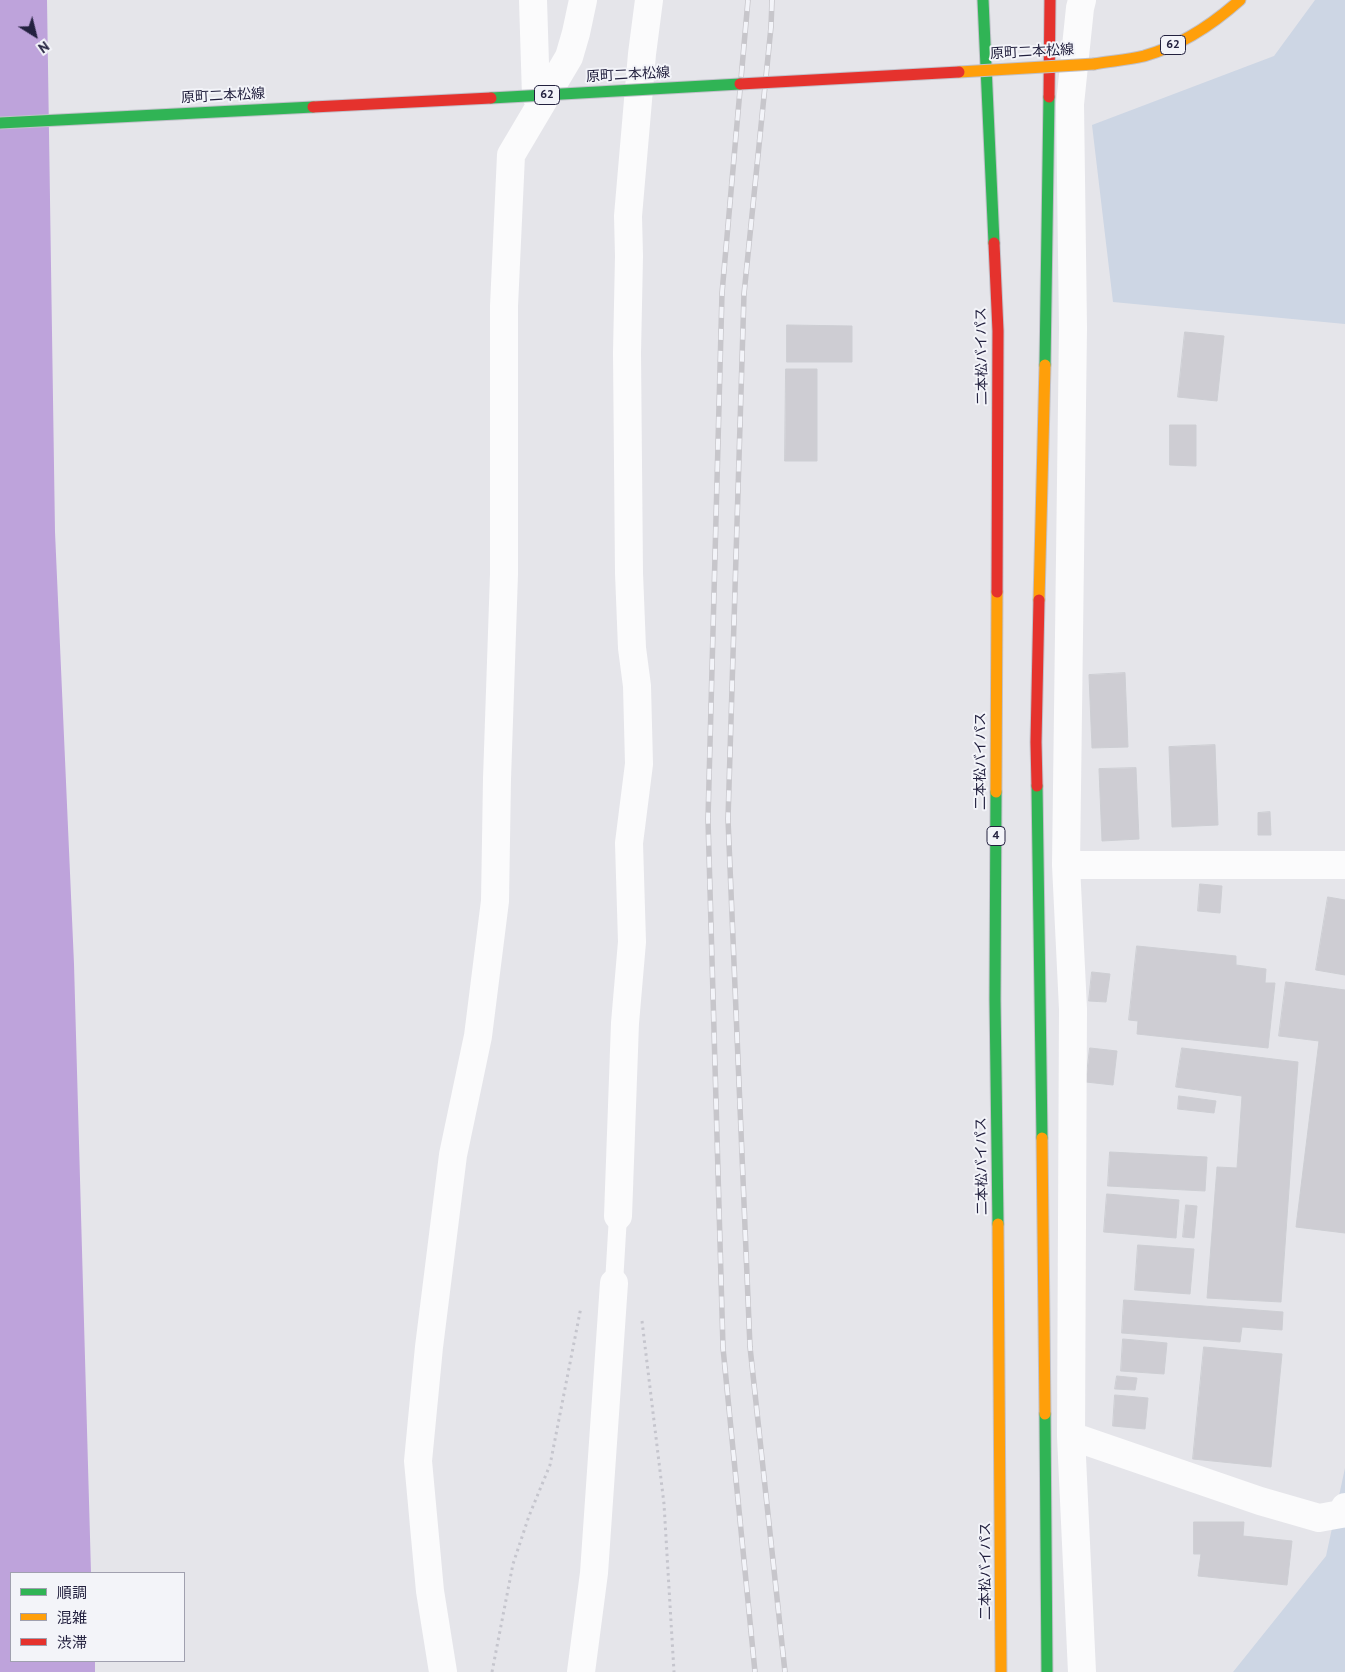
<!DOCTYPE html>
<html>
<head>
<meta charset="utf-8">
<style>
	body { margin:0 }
	#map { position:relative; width:1345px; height:1672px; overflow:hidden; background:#e5e5ea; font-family:"PT Sans","Noto Sans JP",sans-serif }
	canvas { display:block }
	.legend { position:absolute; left:10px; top:1572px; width:175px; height:90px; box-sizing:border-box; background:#f3f4f9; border:1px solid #a0a0af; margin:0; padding:6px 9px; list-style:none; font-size:15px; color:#23213f }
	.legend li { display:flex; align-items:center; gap:10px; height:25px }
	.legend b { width:25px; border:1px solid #a0a0af }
	.north { position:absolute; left:10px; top:10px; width:50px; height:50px; -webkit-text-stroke:4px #f3f4f9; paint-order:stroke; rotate:144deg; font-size:14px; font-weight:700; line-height:20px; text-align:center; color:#23213f }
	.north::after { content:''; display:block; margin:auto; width:18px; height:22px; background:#23213f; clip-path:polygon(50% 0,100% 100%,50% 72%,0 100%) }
</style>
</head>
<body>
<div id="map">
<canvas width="1345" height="1672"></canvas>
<ul class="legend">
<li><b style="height:6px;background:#30b455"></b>順調</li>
<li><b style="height:6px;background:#ff9f0a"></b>混雑</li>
<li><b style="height:6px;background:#e5322d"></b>渋滞</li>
</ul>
<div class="north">N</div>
</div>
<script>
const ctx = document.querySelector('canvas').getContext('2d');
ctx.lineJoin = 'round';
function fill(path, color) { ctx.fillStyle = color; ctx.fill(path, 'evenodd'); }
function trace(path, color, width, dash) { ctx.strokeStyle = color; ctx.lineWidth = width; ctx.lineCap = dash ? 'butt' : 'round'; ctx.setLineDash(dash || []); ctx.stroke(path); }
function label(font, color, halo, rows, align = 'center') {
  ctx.font = font + ' "PT Sans","Noto Sans JP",sans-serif'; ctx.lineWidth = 4; ctx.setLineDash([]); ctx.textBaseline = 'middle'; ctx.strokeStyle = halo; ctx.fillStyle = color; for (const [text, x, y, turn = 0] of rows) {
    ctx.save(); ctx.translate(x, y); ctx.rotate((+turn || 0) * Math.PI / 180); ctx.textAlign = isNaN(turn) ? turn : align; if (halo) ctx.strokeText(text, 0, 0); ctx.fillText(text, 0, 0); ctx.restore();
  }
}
const green = new Path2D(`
	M 1315,0 L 1345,0 L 1345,324 L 1113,302 L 1092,125 L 1274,56 Z
	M 1345,1468 L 1345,1672 L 1233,1672 L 1326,1556 Z`);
const water = new Path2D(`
	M 0,0 L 47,0 L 55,532 L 74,964 L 91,1573 L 11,1573 L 11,1661 L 95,1661 L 95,1672 L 0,1672 Z`);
const building = new Path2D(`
	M 787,325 L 852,326 L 852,362 L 787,362 Z
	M 1185,332 L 1224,336 L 1217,401 L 1178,397 Z
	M 786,369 L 817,369 L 817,461 L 785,461 Z
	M 1170,425 L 1196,425 L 1196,466 L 1170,465 Z
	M 1125,673 L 1128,747 L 1092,748 L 1089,675 Z
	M 1215,745 L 1218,825 L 1172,827 L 1169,747 Z
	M 1136,768 L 1139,839 L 1102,841 L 1099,769 Z
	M 1270,812 L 1271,835 L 1258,835 L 1258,813 Z
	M 1200,884 L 1222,886 L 1220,913 L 1198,911 Z
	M 1328,897 L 1345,900 L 1345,975 L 1316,970 Z
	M 1137,946 L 1236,956 L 1236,965 L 1266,969 L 1265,983 L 1275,983 L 1268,1048 L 1137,1034 L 1138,1021 L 1129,1020 Z
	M 1092,972 L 1110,974 L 1106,1002 L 1089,1001 Z
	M 1286,982 L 1345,990 L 1345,1233 L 1296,1227 L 1319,1041 L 1279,1036 Z
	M 1090,1048 L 1117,1051 L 1113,1085 L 1086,1082 Z
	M 1182,1048 L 1298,1062 L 1281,1302 L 1207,1298 L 1217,1167 L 1237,1168 L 1242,1096 L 1176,1087 Z
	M 1179,1096 L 1216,1101 L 1214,1113 L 1178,1109 Z
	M 1110,1152 L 1207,1157 L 1205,1191 L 1108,1186 Z
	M 1107,1194 L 1179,1200 L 1176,1238 L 1104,1232 Z
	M 1186,1205 L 1197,1206 L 1194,1238 L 1183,1237 Z
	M 1138,1245 L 1194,1249 L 1190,1294 L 1135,1290 Z
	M 1124,1300 L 1283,1312 L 1282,1330 L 1242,1327 L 1240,1342 L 1122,1333 Z
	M 1123,1339 L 1167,1343 L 1164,1374 L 1121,1371 Z
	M 1204,1347 L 1282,1354 L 1271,1467 L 1193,1459 Z
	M 1117,1376 L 1137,1378 L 1135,1390 L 1115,1389 Z
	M 1115,1395 L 1148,1398 L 1145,1429 L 1113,1426 Z
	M 1194,1522 L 1244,1522 L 1243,1536 L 1292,1541 L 1287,1585 L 1198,1576 L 1201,1554 L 1194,1554 Z`);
const path = new Path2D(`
	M 642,1321 L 664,1504 L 674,1672
	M 492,1672 L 513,1564 L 529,1516 L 550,1465 L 581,1307`);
const lane = new Path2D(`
	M 614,1283 L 618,1216`);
const street = new Path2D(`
	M 533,0 L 536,96
	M 1066,865 L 1345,865
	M 618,1216 L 625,1023 L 632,942 L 629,843 L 639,764 L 637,686 L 632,648 L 629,573 L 627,353 L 629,256 L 628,216 L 642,54 L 649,0
	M 1071,1436 L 1260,1501 L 1319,1518 L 1341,1514 L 1345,1507
	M 443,1672 L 430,1591 L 418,1461 L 429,1347 L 453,1155 L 478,1036 L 495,901 L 497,779 L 504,574 L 504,306 L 511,155 L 569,57 L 576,33 L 583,0
	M 581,1672 L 594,1573 L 614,1283
	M 1082,1672 L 1071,1436 L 1073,1009 L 1066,865 L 1073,328 L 1070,104 L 1080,8 L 1082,0`);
const fast = new Path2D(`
	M 983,0 L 994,243
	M 1045,365 L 1049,97
	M 1037,786 L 1042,1138
	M 996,792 L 995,999 L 998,1224
	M 1045,1414 L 1047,1672`);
const slow = new Path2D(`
	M 1094,64 C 1111,61 1127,60 1144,56 C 1180,46 1212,25 1240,0
	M 1039,600 L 1045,365
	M 996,792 L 997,592
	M 1042,1138 L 1045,1414
	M 998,1224 L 1001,1672`);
const jam = new Path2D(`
	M 1049,97 L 1050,0
	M 994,243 L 998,331 L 997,592
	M 1037,786 L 1036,742 L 1039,600`);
const rail = new Path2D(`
	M 748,0 L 722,293 L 708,819 L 723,1348 L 755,1672
	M 772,0 L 771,27 L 744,294 L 728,819 L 750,1347 L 785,1672`);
const fastBridge = new Path2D(`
	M 491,98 L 740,84
	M 0,123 L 313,107`);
const slowBridge = new Path2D(`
	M 959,72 L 1094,64`);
const jamBridge = new Path2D(`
	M 740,84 L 959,72
	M 313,107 L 491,98`);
const shields = [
	[1173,45,25],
	[547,95,25],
	[996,836,18]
];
const shieldNames = [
	["62",1173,45],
	["62",547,95],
	["4",996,836]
];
const streetNames = [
	["原町二本松線",1032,52,-3],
	["原町二本松線",628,75,-3],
	["原町二本松線",223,96,-3],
	["二本松バイパス",982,356,-91],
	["二本松バイパス",981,761,-90],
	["二本松バイパス",982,1166,-91],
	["二本松バイパス",986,1571,-90]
];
fill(green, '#cdd6e4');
fill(water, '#bea3db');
fill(building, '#cecdd3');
trace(building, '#cdced3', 1);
trace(fast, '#c1c1ca', 13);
trace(slow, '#c1c1ca', 13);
trace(jam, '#c1c1ca', 13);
trace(path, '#c5c5cd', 3, [2.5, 4]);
trace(lane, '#fbfbfc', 18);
trace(street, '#fbfbfc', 28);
trace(fast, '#30b455', 11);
trace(slow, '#ff9f0a', 11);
trace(jam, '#e5322d', 11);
trace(rail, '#c7c6cb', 5.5);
trace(rail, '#f3f4f9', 4, [11]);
trace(fastBridge, '#c1c1ca', 13, []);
trace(slowBridge, '#c1c1ca', 13, []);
trace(jamBridge, '#c1c1ca', 13, []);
trace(fastBridge, '#30b455', 11);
trace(slowBridge, '#ff9f0a', 11);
trace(jamBridge, '#e5322d', 11);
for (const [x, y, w] of shields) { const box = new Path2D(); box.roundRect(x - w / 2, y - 9.5, w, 19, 4); ctx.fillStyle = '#f3f4f9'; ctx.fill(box); trace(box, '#23213f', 1); }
label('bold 12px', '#23213f', null, shieldNames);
label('14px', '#23213f', '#f3f4f9', streetNames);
</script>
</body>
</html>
